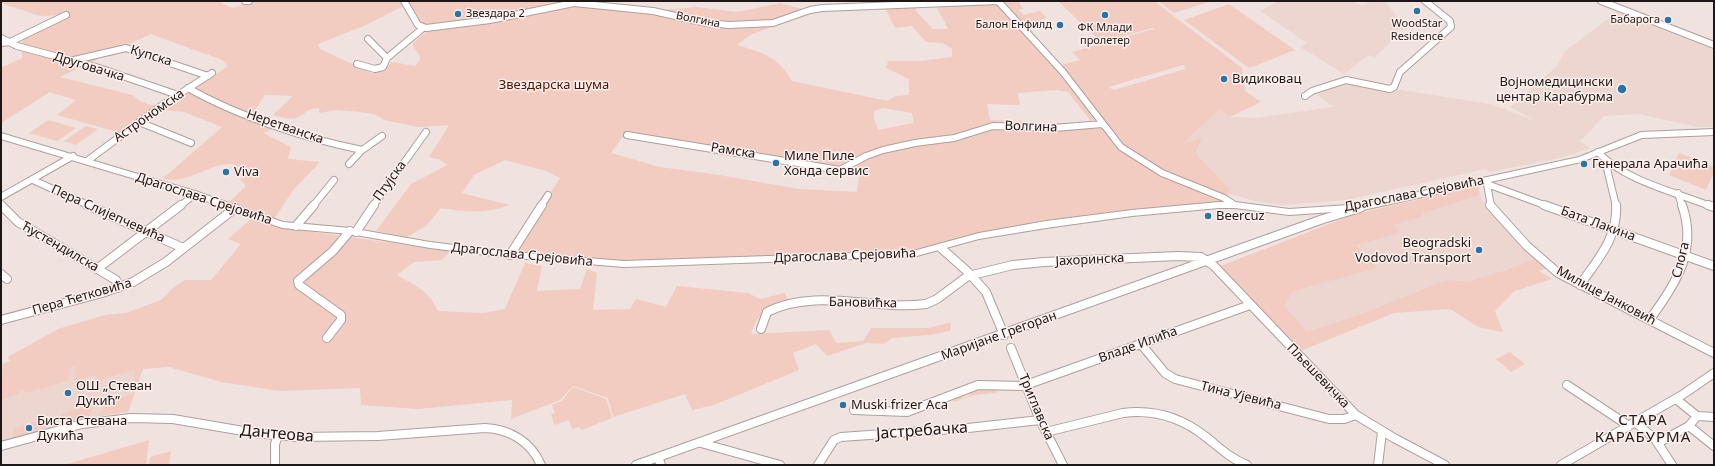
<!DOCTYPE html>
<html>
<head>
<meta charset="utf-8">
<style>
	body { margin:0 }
	#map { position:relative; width:1715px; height:466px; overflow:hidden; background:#f0e2de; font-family:"Noto Sans",sans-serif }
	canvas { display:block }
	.frame { position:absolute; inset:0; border:2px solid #1d1817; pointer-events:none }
</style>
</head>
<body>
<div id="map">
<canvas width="1715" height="466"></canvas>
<div class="frame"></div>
</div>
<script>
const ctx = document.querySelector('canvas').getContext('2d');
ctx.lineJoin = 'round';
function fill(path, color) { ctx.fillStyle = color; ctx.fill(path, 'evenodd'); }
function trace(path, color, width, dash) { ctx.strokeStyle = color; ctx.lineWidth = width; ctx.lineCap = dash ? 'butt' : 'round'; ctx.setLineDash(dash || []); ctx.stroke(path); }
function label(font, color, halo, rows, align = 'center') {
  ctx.font = font + ' "Noto Sans",sans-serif'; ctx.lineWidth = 3; ctx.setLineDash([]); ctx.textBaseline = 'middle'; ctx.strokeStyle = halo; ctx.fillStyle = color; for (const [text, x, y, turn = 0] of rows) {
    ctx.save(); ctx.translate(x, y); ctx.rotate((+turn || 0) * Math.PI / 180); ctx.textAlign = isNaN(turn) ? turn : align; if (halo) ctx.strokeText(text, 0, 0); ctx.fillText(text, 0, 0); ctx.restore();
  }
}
const built = new Path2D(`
	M 1278,1 L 1352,1 L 1362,6 L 1371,1 L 1384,1 L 1406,26 L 1403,30 L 1393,30 L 1389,36 L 1393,40 L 1374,58 L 1369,55 L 1344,74 L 1300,47 L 1307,43 L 1260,11 Z
	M 1617,12 L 1714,50 L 1714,127 L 1697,127 L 1639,114 L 1604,116 L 1580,141 L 1590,148 L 1564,157 L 1490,172 L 1485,169 L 1346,200 L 1283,205 L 1255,201 L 1230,194 L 1225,197 L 1146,121 L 1209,101 L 1230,117 L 1255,118 L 1334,107 L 1317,95 L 1343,83 L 1350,82 L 1490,104 L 1536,121 L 1510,107 L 1557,66 L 1564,52 Z
	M 1479,187 L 1481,199 L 1494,216 L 1544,266 L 1453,286 L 1306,339 L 1243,261 Z
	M 10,361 L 143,369 L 128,412 L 85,418 L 1,441 L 1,373 L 3,364 Z`);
const green = new Path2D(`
	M 1,1 L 218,1 L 232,8 L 257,1 L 575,1 L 653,11 L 696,7 L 738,12 L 780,3 L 812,12 L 750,35 L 737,45 C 765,54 776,55 792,81 L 888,101 L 895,96 L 909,95 L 909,79 L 886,68 L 888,61 L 920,61 L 952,57 L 952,49 L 943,43 L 926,42 L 912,26 L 895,28 L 885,8 L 860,4 L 858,1 L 1018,1 L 1023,9 L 1018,10 L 1024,15 L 1040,11 L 1047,18 L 1022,26 L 1058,66 L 1080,60 L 1072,52 L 1154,29 L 1153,28 L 1101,42 L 1058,1 L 1154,1 L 1242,68 L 1245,91 L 1261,102 L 1230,117 L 1219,109 L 1181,145 L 1202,138 L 1195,153 L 1229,189 L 1219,203 L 1083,218 L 909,251 L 633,263 L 513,252 L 560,178 L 546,171 L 505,160 L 474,175 L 462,193 L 509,205 C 488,214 463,212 441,208 L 426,226 L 407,237 L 376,231 L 411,184 L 447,165 L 439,159 L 429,157 L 449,125 L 418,127 L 384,120 L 374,114 L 360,112 L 336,110 L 319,113 L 319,108 C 305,109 308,112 298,117 C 292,121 280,117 273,115 L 293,96 L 265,95 L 252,115 L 280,126 L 263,133 L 291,147 L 288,159 L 320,162 L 294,189 L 274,219 L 229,202 L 245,187 L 245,184 L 240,180 L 246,170 C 242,169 236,165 232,164 C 209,162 188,186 162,178 L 167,175 L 222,127 L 184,112 L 164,110 L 228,66 L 222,60 L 151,34 L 60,77 L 133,95 C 141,104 149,105 161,106 L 121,133 L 57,115 L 76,100 L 50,92 L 1,123 L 1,68 L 22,58 L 23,36 L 65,15 L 40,16 L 1,3 ZM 409,3 L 427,31 L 413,43 L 413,46 L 420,56 L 420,60 L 415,66 L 392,62 L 382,71 L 371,73 L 320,49 L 318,44 L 366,25 ZM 915,4 L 935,4 L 948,29 L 933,29 L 916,11 ZM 1183,65 L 1186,69 L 1114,90 L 1108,87 ZM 1056,90 L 1068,92 L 1094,125 L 990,120 L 987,104 L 1020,105 L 1018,93 ZM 883,108 L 912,113 L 914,123 L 878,130 L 874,118 L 874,111 ZM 623,136 L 771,161 L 828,172 L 859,176 L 857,192 L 799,189 L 713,174 L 660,167 L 611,153 Z
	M 1158,1 L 1212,1 L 1174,13 Z
	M 1229,4 L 1295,50 L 1249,68 L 1184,20 Z
	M 48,120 L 76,128 L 57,141 L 29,133 Z
	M 86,126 L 98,129 L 76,145 L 64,141 Z
	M 1679,153 L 1714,167 L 1714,172 L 1706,190 L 1669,175 Z
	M 1478,186 L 1479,195 L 1423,213 L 1423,216 L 1393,225 L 1399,233 L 1356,245 L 1377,268 L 1293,291 L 1284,306 L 1307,332 L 1362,314 L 1447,280 L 1468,282 L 1519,266 L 1538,257 L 1549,266 L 1540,271 L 1552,279 L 1515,291 L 1495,311 L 1503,332 L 1478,327 L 1450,309 L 1394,313 L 1298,352 L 1218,267 L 1355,214 Z
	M 251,219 L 278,227 L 450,251 L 442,260 L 414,262 L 397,275 C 415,286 429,290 438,311 L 484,313 L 505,309 L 525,263 L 542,266 L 537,291 L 580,289 L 587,269 L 597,273 L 593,310 L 630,309 L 636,299 L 666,307 L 677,286 L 748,293 L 760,299 L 785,293 L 788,300 C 768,305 757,314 751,334 L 829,330 L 836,343 L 863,341 L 871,328 L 929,328 L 951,322 L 950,331 L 929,335 L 892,338 L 884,344 L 866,343 L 827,356 L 816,344 L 793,353 L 799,370 L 714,405 L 692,410 L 685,394 L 613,417 L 608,398 L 573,386 L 560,400 L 511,419 L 512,400 L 418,409 L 361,405 L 360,388 L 280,391 L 221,382 L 169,367 L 143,369 L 128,412 L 99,416 C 104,401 119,398 133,394 L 135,370 L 96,381 L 97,375 L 74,381 L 76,367 L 70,367 L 68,381 L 24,393 L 24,389 L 20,390 L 18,394 L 1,400 L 3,364 L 10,361 L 8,357 L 58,329 L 105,315 L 126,313 L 161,300 L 174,287 L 185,280 L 211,280 L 241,244 L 228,239 Z
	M 1510,352 L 1525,364 L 1511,372 L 1496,359 Z
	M 997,386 L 996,393 L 974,395 L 954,402 L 951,398 L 954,400 L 957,399 L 955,396 L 960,395 L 963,398 L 970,395 L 969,391 L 976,388 Z
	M 573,387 L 606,399 L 612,418 L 582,430 L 579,427 L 572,429 L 569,420 L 554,425 L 551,414 L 555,413 L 552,405 L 562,401 Z
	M 96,403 L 92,408 L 90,417 L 60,425 L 61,414 Z
	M 47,418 L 45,429 L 12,438 L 14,428 Z
	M 149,440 L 146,465 L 64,465 Z
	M 171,451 L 169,465 L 149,465 L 150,457 Z`);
const minorFar1 = new Path2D(`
	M 245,1 L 249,1
	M 404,1 L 418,25 L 426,28 L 490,20 L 574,3 L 653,11 L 707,23 L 729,25 L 773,23 L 810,10 L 822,8 L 998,1
	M 998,1 L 1063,72 L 1121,147 L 1162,173 L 1224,198 L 1235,205
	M 1601,1 L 1714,45
	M 1,38 L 17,46 L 96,67 L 178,95
	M 368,39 L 387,58
	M 1,43 L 10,42 L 66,15
	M 70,61 L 126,48 L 208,76
	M 357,64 L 375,69 L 383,67 L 387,58 L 423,28
	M 188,88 C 237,116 307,139 362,150
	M 1305,96 L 1312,91 L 1346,80 L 1390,89 L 1394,87 L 1400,72 L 1451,27 L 1450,21 L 1425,1
	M 139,122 L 191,143
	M 627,135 L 840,170 L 866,156 L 883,150 L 915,143 L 954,138 L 993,126 L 1054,128 L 1102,124
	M 1598,152 C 1623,180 1675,192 1710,206
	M 1605,160 L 1616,206
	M 87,161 L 161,106 L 212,73
	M 349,164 L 361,151 L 382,136
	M 33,180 L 90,206
	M 1484,181 L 1487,184 L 1547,206
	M 1487,184 L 1491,206
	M 1678,193 L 1682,206
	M 1,197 L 73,156
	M 180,206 L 195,194
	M 313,206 L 334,180
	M 373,206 L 426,132
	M 541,206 L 548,195`);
const minor = new Path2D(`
	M 1,205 L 18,222 L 116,280 L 118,288
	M 87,205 L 183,248
	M 1490,205 L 1527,246 L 1558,273 L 1714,353
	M 1544,205 L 1714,266
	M 1708,205 L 1714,207
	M 296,226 L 314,205
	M 356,232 L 374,205
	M 941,248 L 968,272 L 986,292 L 1004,335
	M 510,255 L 542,205
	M 97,269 L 181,205
	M 1,274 L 7,279
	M 1580,285 C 1598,259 1618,238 1616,205
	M 1650,319 C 1676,284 1698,250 1682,205
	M 1,320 L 102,293 L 133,282 L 166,262 L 235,208
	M 761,329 L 767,312 C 817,287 874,311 926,304 L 937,299 L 968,276 L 1013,265 L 1044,262 L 1178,256 L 1201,257 L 1214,266 L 1356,415 L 1394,438 L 1445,465
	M 327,338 L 341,320 L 341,315 L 299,285 L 298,281 L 333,251 L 350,231
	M 1141,344 L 1165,373 L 1175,379 L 1329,419 L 1344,419 L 1356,415
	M 1011,348 L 1040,420 L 1063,465
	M 1567,385 L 1629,426
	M 1676,399 L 1697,416 L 1714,417
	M 854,410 L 907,412 L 978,385 L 1023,386 L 1250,305
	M 1636,423 L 1655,439 L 1672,465
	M 1689,426 L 1714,446
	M 1046,432 L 1123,413 C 1154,409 1182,418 1206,437 C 1220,448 1231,459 1247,465
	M 701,443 L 780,465
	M 1658,443 L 1689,426 L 1697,416
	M 1,446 L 82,424 L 131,418 L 173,419 L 255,433 L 296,437 L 378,436 L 485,428 C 510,429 531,442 541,465
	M 658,457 L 661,465
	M 275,465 L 275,444 L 278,436
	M 636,465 L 1323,219 L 1360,208
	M 818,465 L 834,440 L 841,437 L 968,428 L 1040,420
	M 1378,465 L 1382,432
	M 1561,465 L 1682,395 L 1714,373`);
const major = new Path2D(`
	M 1714,129 L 1714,135 L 1642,138 L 1581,162 L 1363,210 L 1289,215 L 1235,208 L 1219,208 L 1132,216 L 1046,228 L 979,239 L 913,257 L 624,267 L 502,257 L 430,248 L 350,234 L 282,228 L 192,196 L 1,139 L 1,133 L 198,192 L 283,222 L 350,228 L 430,242 L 502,251 L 624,261 L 913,251 L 979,233 L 1046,221 L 1132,210 L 1219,202 L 1235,202 L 1289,209 L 1363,204 L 1579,157 L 1641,132 Z`);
const markers = [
	[1417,11,4,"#2874a7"],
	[458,14,4,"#2874a7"],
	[1105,15,4,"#2874a7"],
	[1668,20,4,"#2874a7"],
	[1060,25,4,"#2874a7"],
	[1224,79,4,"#2874a7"],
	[1622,89,5,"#2874a7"],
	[776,163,4,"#2874a7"],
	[1584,164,4,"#2874a7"],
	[226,172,4,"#2874a7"],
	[1208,216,4,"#2874a7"],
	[1479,250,4,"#2874a7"],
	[68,393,4,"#2874a7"],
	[843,405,4,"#2874a7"],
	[29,428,4,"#2874a7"]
];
const farPoinames = [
	["Звездара 2",466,14,"left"],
	["Бабарога",1660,20],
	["WoodStar",1417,24,"center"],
	["Residence",1417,37,"center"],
	["Балон Енфилд",1052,25],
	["ФК Млади",1105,28,"center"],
	["пролетер",1105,41,"center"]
];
const farStreetnames = [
	["Волгина",698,20,11]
];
const streetNames = [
	["Купска",151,56,17],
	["Друговачка",89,67,17],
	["Астрономска",149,116,-35],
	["Неретванска",285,127,19],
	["Волгина",1031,127,2],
	["Рамска",733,151,9],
	["Птујска",390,181,-54],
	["Драгослава Срејовића",1414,194,-11],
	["Драгослава Срејовића",204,199,18],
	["Пера Слијепчевића",108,214,24],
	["Бата Лакина",1598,224,20],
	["Ћустендилска",60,247,30],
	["Драгослава Срејовића",522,255,6],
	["Драгослава Срејовића",845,256,-2],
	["Јахоринска",1090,260,-3],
	["Слога",1681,260,-76],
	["Милице Јанковић",1606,296,28],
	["Пера Ћетковића",82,297,-16],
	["Бановићка",863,303,1],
	["Маријане Грегоран",999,336,-20],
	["Владе Илића",1138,345,-20],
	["Пљешевичка",1318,376,46],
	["Тина Ујевића",1241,396,14],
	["Триглавска",1036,407,67]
];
const poiNames = [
	["Видиковац",1232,79],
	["Војномедицински",1613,82,"right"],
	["центар Карабурма",1613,97,"right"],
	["Миле Пиле",784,156],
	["Хонда сервис",784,171],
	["Генерала Арачића",1592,164],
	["Viva",234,172],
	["Beercuz",1216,216],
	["Beogradski",1471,243,"right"],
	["Vodovod Transport",1471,258,"right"],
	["ОШ „Стеван",76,386],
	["Дукић”",76,401],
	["Muski frizer Aca",851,405],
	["Биста Стевана",37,421],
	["Дукића",37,436]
];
const parkNames = [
	["Звездарска шума",554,85]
];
const quarterNames = [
	["СТАРА",1643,421],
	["КАРАБУРМА",1643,438]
];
const nearStreetnames = [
	["Јастребачка",922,431,-4],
	["Дантеова",277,434,5]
];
fill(built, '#ecd6cf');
fill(green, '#f2ccc0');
trace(minorFar1, '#ada09c', 8);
trace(minor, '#ada09c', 10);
trace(major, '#ada09c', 2);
trace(minorFar1, '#fff', 6);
trace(minor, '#fff', 8);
fill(major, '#fff');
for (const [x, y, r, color] of markers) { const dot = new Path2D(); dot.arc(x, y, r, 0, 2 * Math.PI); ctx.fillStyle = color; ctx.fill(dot); trace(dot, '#fdefeb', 1.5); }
label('11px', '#1d1817', '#fdefeb', farPoinames, 'right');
label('11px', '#1d1817', '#fdefeb', farStreetnames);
label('13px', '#1d1817', '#fdefeb', streetNames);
label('13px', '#1d1817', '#fdefeb', poiNames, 'left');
label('13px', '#4c1401', '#fdefeb', parkNames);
ctx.letterSpacing = '1px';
label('15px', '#1d1817', '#fdefeb', quarterNames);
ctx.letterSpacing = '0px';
label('16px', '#1d1817', '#fdefeb', nearStreetnames);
</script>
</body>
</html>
